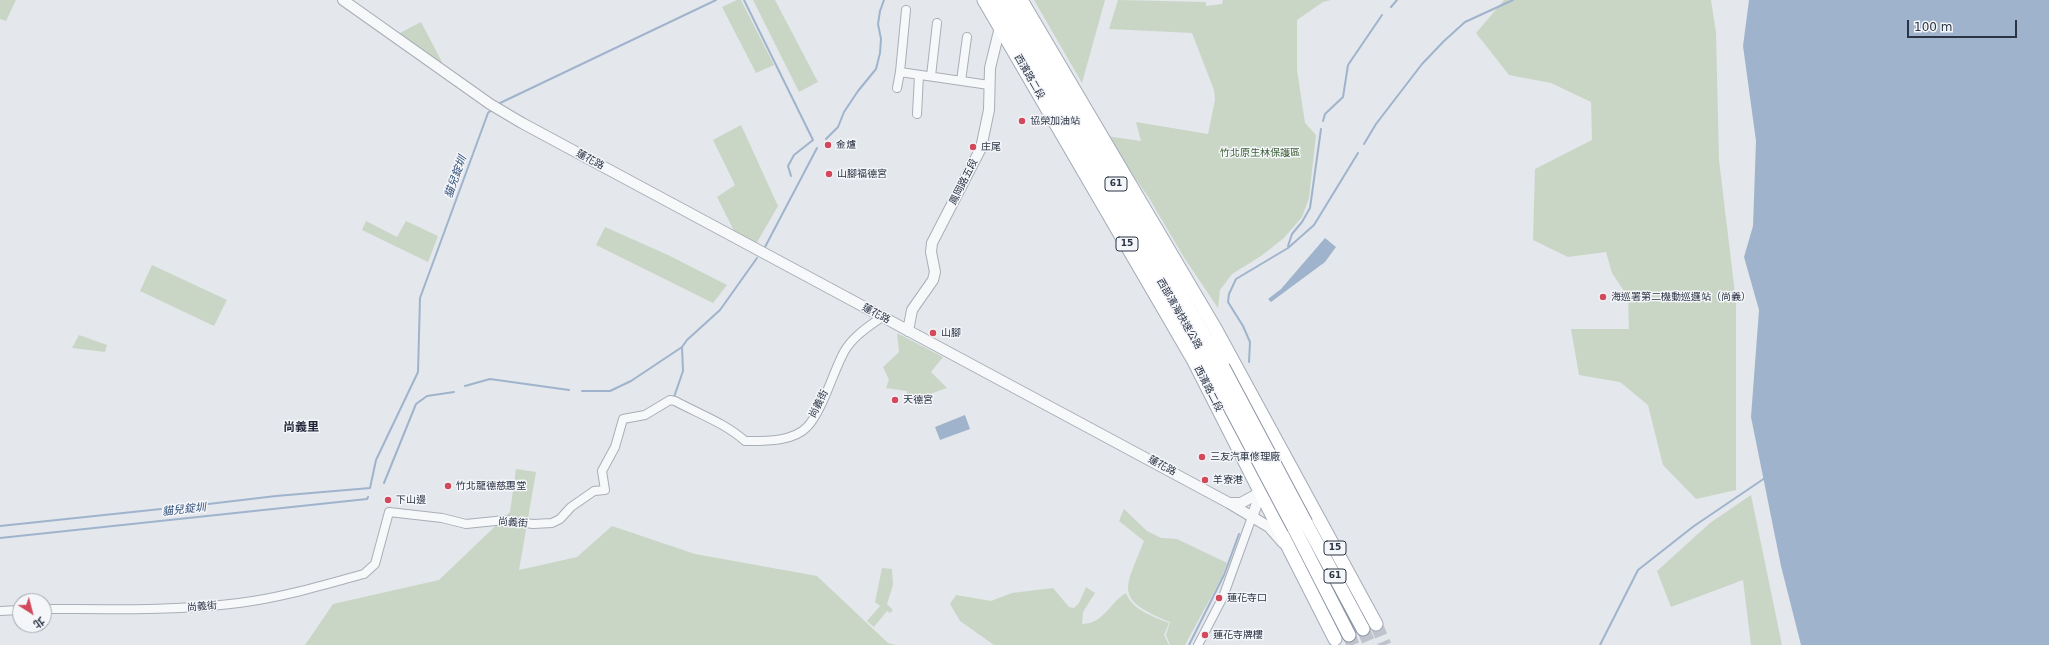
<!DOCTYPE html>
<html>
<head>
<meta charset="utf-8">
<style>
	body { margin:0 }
	#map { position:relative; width:2049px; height:645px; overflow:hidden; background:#e4e7ec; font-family:"DejaVu Sans","Noto Sans TC",sans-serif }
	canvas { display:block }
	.north { position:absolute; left:12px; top:593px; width:40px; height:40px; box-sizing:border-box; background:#f4f6f9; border:1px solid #a4a8b1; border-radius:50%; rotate:144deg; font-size:11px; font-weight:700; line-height:16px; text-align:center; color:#2b3445 }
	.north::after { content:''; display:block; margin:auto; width:14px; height:18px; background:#d1495b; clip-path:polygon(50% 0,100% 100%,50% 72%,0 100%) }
	.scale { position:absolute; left:1907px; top:20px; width:110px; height:18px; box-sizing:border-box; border:2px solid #2b3445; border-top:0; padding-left:5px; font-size:12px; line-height:14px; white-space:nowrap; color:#2b3445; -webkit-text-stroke:3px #f4f6f9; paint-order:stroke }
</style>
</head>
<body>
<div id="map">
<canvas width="2049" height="645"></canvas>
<div class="north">北</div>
<div class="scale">100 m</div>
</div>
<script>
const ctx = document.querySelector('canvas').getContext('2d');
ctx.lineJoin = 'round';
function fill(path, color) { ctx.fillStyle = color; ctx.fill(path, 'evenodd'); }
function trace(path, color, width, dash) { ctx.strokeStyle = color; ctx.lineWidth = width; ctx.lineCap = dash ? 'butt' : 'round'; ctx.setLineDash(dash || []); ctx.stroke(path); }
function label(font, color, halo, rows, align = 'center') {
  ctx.font = font + ' "DejaVu Sans","Noto Sans TC",sans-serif'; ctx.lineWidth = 3; ctx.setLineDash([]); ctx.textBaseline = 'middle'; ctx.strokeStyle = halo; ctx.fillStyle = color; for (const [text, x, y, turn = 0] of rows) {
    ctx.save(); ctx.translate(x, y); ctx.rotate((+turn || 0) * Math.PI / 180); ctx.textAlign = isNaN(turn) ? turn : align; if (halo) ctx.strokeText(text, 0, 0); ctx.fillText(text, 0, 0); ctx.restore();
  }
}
const green = new Path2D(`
	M 0,0 L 16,0 L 6,21 L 0,19 Z
	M 737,0 L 741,0 L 774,65 L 756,73 L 722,7 Z
	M 753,0 L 775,0 L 818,82 L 799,92 Z
	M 1034,0 L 1105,0 L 1082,83 Z
	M 1118,0 L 1206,2 L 1206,6 L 1222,4 L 1223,0 L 1331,0 L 1323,2 L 1297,20 L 1297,70 L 1305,123 L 1316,135 L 1309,198 L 1302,217 L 1284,238 L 1261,256 L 1232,274 L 1220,290 L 1218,308 L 1185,259 L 1149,198 L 1106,136 L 1141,141 L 1136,122 L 1208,134 L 1215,100 L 1214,90 L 1192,33 L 1109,29 Z
	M 1504,0 L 1711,0 L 1716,33 L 1719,160 L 1736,302 L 1736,490 L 1696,499 L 1663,465 L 1648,405 L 1620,382 L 1579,375 L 1571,329 L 1629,329 L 1628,297 L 1612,273 L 1606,252 L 1568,257 L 1533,240 L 1535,169 L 1592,140 L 1591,102 L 1551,83 L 1509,75 L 1476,33 Z
	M 421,22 L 443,64 L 439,64 L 398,34 Z
	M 741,125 L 778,206 L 756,244 L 735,233 L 717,197 L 735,185 L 713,140 Z
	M 366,221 L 397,237 L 406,221 L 438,236 L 428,262 L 362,230 Z
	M 605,227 L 668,255 L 727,285 L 713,303 L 596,245 Z
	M 152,265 L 227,300 L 214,326 L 140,291 Z
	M 897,333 L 943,357 L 931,372 L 947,388 L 907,402 L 907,391 L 886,388 L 889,380 L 883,367 L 899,352 Z
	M 79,335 L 107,345 L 105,352 L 72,348 Z
	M 516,469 L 536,472 L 519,570 L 577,557 L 612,526 L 695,554 L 817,576 L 888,643 L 896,645 L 305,645 L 333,604 L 439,580 L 510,512 Z
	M 1751,495 L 1782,645 L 1751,645 L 1743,580 L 1671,607 L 1657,571 L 1710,523 Z
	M 1124,509 L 1147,531 L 1161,538 L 1177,539 L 1227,563 L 1222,577 L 1185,645 L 1170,645 L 1166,635 L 1170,622 C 1114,599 1124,591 1144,541 L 1119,521 Z
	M 882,568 L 892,569 L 893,585 L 887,604 L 893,610 L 890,613 L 887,611 L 874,627 L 867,621 L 880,606 L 875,602 Z
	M 1086,587 L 1095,593 L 1083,612 L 1082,624 C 1104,624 1109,603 1126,593 C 1132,610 1154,617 1169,623 L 1164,635 L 1169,645 L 994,645 L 960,621 L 950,604 L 956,595 L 991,601 L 1012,593 L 1053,588 L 1069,607 L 1074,608 L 1079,603 Z`);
const water = new Path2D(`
	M 1749,0 L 2049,0 L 2049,645 L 1801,645 L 1781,566 L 1751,417 L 1759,310 L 1744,257 L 1753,226 L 1756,141 L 1743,46 Z
	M 1325,238 L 1336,247 L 1325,262 L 1271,302 L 1268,299 L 1281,289 Z
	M 965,415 L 970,429 L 940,440 L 935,427 Z`);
const stream = new Path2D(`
	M 744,0 L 813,140 L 794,155 L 788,166 L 791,176
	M 1391,7 L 1397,0
	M 498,104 L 716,0
	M 1323,121 L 1325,114 L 1343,97 L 1348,65 L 1382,15
	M 826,139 L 838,127 L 844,112 L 858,91 L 876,69 L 880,53 L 881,39 L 878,24 L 880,11 L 884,0
	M 1364,144 L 1376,124 L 1422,64 L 1444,41 L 1465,22 L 1513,0
	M 1288,246 L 1292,234 L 1302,222 L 1310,208 L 1321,129
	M 765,247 L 817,148
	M 1249,362 L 1250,342 L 1243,326 L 1228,302 L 1229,294 L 1236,279 L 1288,248 L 1314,225 L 1358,153
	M 465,386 L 490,379 L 569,390
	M 582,391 L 610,391 L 631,381 L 682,347
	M 674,397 L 683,371 L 682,347 L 687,340 L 720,310 L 757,258
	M 384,483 L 416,404 L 427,396 L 454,392
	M 166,509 L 276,496 L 370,488 L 376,460 L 418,372 L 420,298 L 488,113 L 493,109
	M 0,526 L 161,509
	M 0,538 L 367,499 L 368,497
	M 1189,645 L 1224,575 L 1239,534
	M 1600,645 L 1638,570 L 1694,526 L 1765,478`);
const primaryTunnel = new Path2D(`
	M 1376,624 L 1385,645`);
const trunkTunnel = new Path2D(`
	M 1363,629 L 1370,645
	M 1349,635 L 1353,645`);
const minor = new Path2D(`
	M 900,72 L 906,10
	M 931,76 L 937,23
	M 961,81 L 967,37
	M 897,88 L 900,72 L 989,85
	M 917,114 L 919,75
	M 44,609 C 109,609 175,611 239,603 C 281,598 323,585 364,574 L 375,564 L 389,512 L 442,518 L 466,524 L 505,520 L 533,524 L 552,523 L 560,519 L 571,507 L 594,491 L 605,490 L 602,471 L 615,447 L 623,419 L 645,415 L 670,400 L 675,401 C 699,414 725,423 745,441 C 764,441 793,442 807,427 C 822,412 833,372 844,352 C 852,337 869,326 882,317
	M 0,611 L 20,610
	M 1198,645 L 1223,597 L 1252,517`);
const tertiary = new Path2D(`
	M 343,0 L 490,104 L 522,123 L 1229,503 L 1269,527 L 1283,543
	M 908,331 L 912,310 L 933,280 L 935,272 L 931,252 L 932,243 L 981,148 L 989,110 L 990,68 L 1001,23
	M 1229,503 L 1241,503 L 1261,492
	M 1252,517 L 1261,492 L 1264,491`);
const primary = new Path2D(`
	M 984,0 L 1194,361 L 1335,639
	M 1021,0 L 1216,330 L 1376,624`);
const trunk = new Path2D(`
	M 994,0 L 1212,373
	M 1008,0 L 1223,367
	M 1306,523 L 1363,629
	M 1294,528 L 1349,635`);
const trunkBridge = new Path2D(`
	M 1223,367 L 1306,523
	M 1212,373 L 1294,528`);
const markers = [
	[1022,121,4,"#d1495b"],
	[828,145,4,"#d1495b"],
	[973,147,4,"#d1495b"],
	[829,174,4,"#d1495b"],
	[1603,297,4,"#d1495b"],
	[933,333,4,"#d1495b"],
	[895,400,4,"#d1495b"],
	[1202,457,4,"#d1495b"],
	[1205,480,4,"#d1495b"],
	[448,486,4,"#d1495b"],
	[388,500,4,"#d1495b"],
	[1219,598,4,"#d1495b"],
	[1205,635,4,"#d1495b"]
];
const shields = [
	[1116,184,22],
	[1127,244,22],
	[1335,548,22],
	[1335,576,22]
];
const shieldNames = [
	["61",1116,184],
	["15",1127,244],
	["15",1335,548],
	["61",1335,576]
];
const streetNames = [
	["西濱路二段",1029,77,60],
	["蓮花路",590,160,28],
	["鳳岡路五段",964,182,-63],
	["蓮花路",876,314,28],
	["西部濱海快速公路",1179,314,60],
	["西濱路二段",1208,389,63],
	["尚義街",819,404,-63],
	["蓮花路",1162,466,28],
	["尚義街",513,523,4],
	["尚義街",202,607,-5]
];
const poiNames = [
	["協榮加油站",1030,121],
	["金爐",836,145],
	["庄尾",981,147],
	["山腳福德宮",837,174],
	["海巡署第二機動巡邏站（尚義）",1611,297],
	["山腳",941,333],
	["天德宮",903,400],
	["三友汽車修理廠",1210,457],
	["羊寮港",1213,480],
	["竹北龍德慈惠堂",456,486],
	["下山邊",396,500],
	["蓮花寺口",1227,598],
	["蓮花寺牌樓",1213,635]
];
const parkNames = [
	["竹北原生林保護區",1260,153]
];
const waterNames = [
	["貓兒錠圳",456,177,-70],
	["貓兒錠圳",184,510,-6]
];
const quarterNames = [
	["尚義里",301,428]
];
fill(green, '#c9d6c5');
fill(water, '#9fb4cc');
trace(stream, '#9fb4cc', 2);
trace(primaryTunnel, '#bfc3cb', 13, [13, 6]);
trace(trunkTunnel, '#bfc3cb', 13, [13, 6]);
trace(minor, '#a9aeb7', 10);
trace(tertiary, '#a9aeb7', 12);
trace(primary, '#a3abb8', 15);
trace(trunk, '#8b94a3', 15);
trace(minor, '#f7f8fa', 8);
trace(tertiary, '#f7f8fa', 10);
trace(primary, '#fff', 13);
trace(trunk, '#fff', 13);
trace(trunkBridge, '#8b94a3', 15, []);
trace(trunkBridge, '#fff', 13);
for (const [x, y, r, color] of markers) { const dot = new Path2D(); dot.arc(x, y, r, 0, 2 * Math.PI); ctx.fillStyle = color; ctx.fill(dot); trace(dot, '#f4f6f9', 1.5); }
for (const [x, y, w] of shields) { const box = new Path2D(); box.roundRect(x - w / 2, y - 7, w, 14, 3); ctx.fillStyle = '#f4f6f9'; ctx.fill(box); trace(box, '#2b3445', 1); }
label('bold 9px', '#2b3445', null, shieldNames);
label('10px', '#2b3445', '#f4f6f9', streetNames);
label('10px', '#2b3445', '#f4f6f9', poiNames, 'left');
label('10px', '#3f6138', '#f4f6f9', parkNames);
label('italic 11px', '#34527a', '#f4f6f9', waterNames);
label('bold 12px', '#1d2536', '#f4f6f9', quarterNames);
</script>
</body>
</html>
